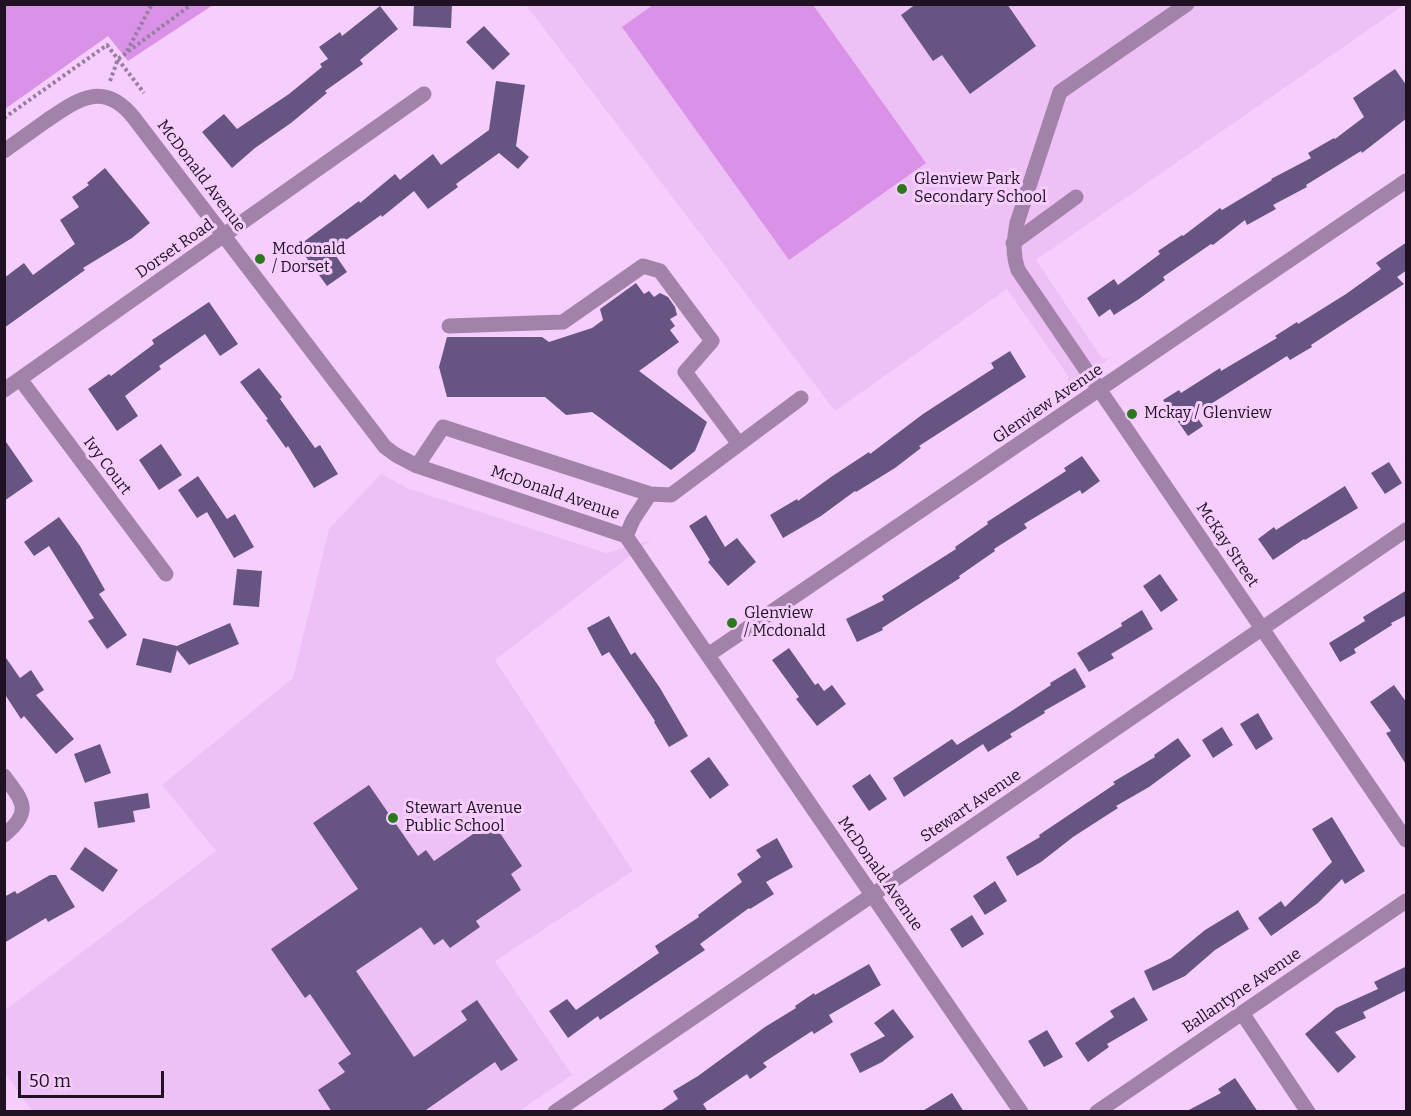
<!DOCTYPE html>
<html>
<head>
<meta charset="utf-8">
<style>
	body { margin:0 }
	#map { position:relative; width:1411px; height:1116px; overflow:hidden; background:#f6cefe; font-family:Bitter,serif }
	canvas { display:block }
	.frame { position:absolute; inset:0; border:6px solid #1f1122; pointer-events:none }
	.scale { position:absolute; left:18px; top:1071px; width:146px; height:27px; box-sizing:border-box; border:3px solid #1f1122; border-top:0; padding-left:8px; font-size:18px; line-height:21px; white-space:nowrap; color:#1f1122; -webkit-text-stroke:4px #f6cefe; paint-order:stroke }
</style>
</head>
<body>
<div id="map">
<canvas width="1411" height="1116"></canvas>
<div class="frame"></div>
<div class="scale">50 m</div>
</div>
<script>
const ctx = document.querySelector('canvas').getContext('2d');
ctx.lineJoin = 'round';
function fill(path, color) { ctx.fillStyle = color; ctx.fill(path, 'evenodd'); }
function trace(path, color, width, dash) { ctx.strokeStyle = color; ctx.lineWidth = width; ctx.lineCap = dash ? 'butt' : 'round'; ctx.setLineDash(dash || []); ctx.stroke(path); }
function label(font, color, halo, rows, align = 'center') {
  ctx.font = font + ' Bitter,serif'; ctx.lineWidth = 6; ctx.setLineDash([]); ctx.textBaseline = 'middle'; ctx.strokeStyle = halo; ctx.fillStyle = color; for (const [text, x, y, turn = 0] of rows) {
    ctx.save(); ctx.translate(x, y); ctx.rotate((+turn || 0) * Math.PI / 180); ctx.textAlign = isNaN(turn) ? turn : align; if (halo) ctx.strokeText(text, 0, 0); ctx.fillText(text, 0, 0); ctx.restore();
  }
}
const built = new Path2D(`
	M 526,5 L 1404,5 L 1036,260 L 1102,358 L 1106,359 L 1112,357 L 1067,388 L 1069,383 L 1068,376 L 1007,289 L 835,411 Z
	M 381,474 L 407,488 L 606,553 L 651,540 L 495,660 L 633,871 L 495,961 L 572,1075 L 519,1111 L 32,1111 L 5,1073 L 4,1011 L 216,851 L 162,785 L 293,678 L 329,529 Z`);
const green = new Path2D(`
	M 5,4 L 213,4 L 213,5 L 128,61 L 108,36 L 5,109 Z
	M 653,5 L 813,5 L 926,163 L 789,260 L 622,27 Z`);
const building = new Path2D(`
	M 414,4 L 452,4 L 451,28 L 413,26 Z
	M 916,4 L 1007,4 L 1036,46 L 970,94 L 942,55 L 933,61 L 901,15 Z
	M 380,6 L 398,29 L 360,60 L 363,64 L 325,91 L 327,93 L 291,123 L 255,148 L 232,168 L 202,132 L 224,114 L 237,129 L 289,94 L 322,67 L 320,64 L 328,59 L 319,47 L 340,32 L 342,36 Z
	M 484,26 L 510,54 L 493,70 L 466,42 Z
	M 1395,69 L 1407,86 L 1407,118 L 1362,153 L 1361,151 L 1306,185 L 1307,187 L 1273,205 L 1276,209 L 1247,225 L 1245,220 L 1213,245 L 1211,244 L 1163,277 L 1165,280 L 1139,299 L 1114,315 L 1110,309 L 1099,317 L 1087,298 L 1114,279 L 1118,285 L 1160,254 L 1158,251 L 1182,235 L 1183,236 L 1220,208 L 1222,210 L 1272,180 L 1271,179 L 1311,158 L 1308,153 L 1334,138 L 1335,139 L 1364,117 L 1353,98 Z
	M 496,81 L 525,85 L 516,146 L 529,157 L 518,169 L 499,153 L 456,184 L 458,187 L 428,209 L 414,191 L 382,217 L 381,215 L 332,250 L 347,272 L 327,286 L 298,246 L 359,201 L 360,203 L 395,174 L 400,180 L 433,154 L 441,165 L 489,130 Z
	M 105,168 L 150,223 L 132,238 L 83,268 L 85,270 L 4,328 L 4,278 L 24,263 L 33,275 L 75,244 L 60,220 L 79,207 L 72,197 L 89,185 L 87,183 Z
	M 1407,242 L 1407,270 L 1397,277 L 1404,284 L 1311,345 L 1312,347 L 1290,360 L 1287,356 L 1195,414 L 1203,426 L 1188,436 L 1163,400 L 1179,390 L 1181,393 L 1220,368 L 1221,371 L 1277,338 L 1275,336 L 1297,322 L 1298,324 L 1346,294 L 1381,269 L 1376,263 Z
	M 636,283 L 644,294 L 649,291 L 654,297 L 660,293 L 668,297 L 675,307 L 677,315 L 670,319 L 675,326 L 670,330 L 679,342 L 639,371 L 707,422 L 695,451 L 671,470 L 592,412 L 566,415 L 545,397 L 447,397 L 439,367 L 447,337 L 542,337 L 549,342 L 592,328 L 603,320 L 600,309 Z
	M 209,302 L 238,344 L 220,356 L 205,334 L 159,366 L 161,369 L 125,396 L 138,416 L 117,431 L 88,389 L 109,374 L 111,376 L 154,344 L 152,340 Z
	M 1010,351 L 1026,377 L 919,446 L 921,448 L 895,468 L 856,492 L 855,491 L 821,516 L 783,538 L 770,515 L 797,499 L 798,501 L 831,477 L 869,452 L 870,454 L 923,414 L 994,368 L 991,363 Z
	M 259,368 L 282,397 L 280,399 L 315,448 L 320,445 L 338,474 L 314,488 L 288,446 L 286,448 L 266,420 L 268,419 L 240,382 Z
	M 4,439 L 33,481 L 4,501 Z
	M 161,444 L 182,475 L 159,490 L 139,460 Z
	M 1082,456 L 1100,481 L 1082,494 L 1080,490 L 1024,524 L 1027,528 L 994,549 L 995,551 L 959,576 L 960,578 L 882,628 L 883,630 L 857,642 L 846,619 L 884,600 L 882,596 L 956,549 L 955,547 L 988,524 L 987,522 L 1066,471 L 1064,468 Z
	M 1389,462 L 1402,483 L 1385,494 L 1371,473 Z
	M 198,476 L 227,519 L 235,514 L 254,547 L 234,558 L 207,512 L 197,518 L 178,490 Z
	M 1345,486 L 1358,508 L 1305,540 L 1304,539 L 1273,560 L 1258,539 L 1274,527 L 1276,530 Z
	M 706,515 L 725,547 L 737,538 L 756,562 L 728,586 L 708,562 L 710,560 L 689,526 Z
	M 59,517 L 80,546 L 105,590 L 99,594 L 127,635 L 107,649 L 88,621 L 94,618 L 49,546 L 34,556 L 24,542 Z
	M 237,569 L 262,571 L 259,607 L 233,605 Z
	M 1160,574 L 1178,600 L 1161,612 L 1143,586 Z
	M 1407,590 L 1407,615 L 1391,623 L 1392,625 L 1354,649 L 1356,653 L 1340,662 L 1329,643 L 1365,621 L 1363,617 Z
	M 1142,610 L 1153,629 L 1111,654 L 1114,658 L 1089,672 L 1077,653 L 1122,626 L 1121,623 Z
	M 609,616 L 631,655 L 635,652 L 660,688 L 688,736 L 669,747 L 654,722 L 655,721 L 609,652 L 602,656 L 587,628 Z
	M 230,623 L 239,644 L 189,665 L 177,650 L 171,673 L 136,665 L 143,638 L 177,646 Z
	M 789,648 L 815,685 L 818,683 L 824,691 L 832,685 L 846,704 L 817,726 L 796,699 L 799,697 L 772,660 Z
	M 4,655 L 20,678 L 31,670 L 44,690 L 36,695 L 74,739 L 56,754 L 24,716 L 21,719 L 4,693 Z
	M 1075,668 L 1086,687 L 1044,711 L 1045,713 L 1010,734 L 1012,737 L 988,752 L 983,744 L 904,797 L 893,778 L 952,739 L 957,745 L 1010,712 L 1051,685 L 1050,683 Z
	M 1394,685 L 1407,703 L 1407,766 L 1386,733 L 1391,731 L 1370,702 Z
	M 1258,713 L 1273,739 L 1256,750 L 1240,724 Z
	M 1222,727 L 1233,745 L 1213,758 L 1202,740 Z
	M 1178,738 L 1191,756 L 1149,787 L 1116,806 L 1118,808 L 1073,837 L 1041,862 L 1017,876 L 1006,857 L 1040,837 L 1039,835 L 1115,784 L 1113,782 L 1155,757 L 1154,755 Z
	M 100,744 L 111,773 L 85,783 L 74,754 Z
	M 709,757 L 729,785 L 710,799 L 690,771 Z
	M 870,774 L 887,799 L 869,811 L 852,786 Z
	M 369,785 L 418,856 L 426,850 L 434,861 L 492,821 L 522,866 L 511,874 L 521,890 L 476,921 L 480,927 L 450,948 L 443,939 L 434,945 L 421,927 L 356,971 L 414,1057 L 467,1020 L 461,1011 L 477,1000 L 518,1060 L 501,1071 L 495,1062 L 423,1112 L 332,1112 L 318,1090 L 345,1072 L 338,1063 L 351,1054 L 310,994 L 305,998 L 271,949 L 358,889 L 313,823 Z
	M 148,793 L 150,808 L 133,811 L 135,822 L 98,828 L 94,802 Z
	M 1332,817 L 1365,871 L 1345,884 L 1342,879 L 1318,903 L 1271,936 L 1258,918 L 1281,901 L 1285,907 L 1332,862 L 1312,829 Z
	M 777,838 L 793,867 L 766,882 L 774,894 L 750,909 L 749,908 L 700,944 L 705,950 L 600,1020 L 598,1016 L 568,1038 L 549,1011 L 567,999 L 576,1010 L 659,953 L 655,946 L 699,917 L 698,915 L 742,882 L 737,874 L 761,857 L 756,850 Z
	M 85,847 L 118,870 L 103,892 L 70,869 Z
	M 50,875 L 56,875 L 75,907 L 48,922 L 46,918 L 4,943 L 4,897 L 15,891 L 17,894 Z
	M 995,881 L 1007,901 L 985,915 L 973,896 Z
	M 1238,910 L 1249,929 L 1215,950 L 1185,976 L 1153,991 L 1144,971 L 1171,958 L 1205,930 Z
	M 972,915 L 984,934 L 962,948 L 950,929 Z
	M 869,964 L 881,985 L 829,1015 L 833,1022 L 814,1034 L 812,1031 L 763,1063 L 767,1067 L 750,1079 L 747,1074 L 703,1104 L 708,1112 L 659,1112 L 678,1099 L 673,1091 L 698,1076 L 765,1027 L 796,1008 L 795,1006 L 814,993 L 815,995 Z
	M 1407,966 L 1407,990 L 1363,1012 L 1366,1018 L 1335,1032 L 1356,1057 L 1338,1073 L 1305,1034 L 1336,1008 L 1378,989 L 1374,982 Z
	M 1134,997 L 1148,1020 L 1107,1044 L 1109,1047 L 1088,1062 L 1075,1043 L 1114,1017 L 1110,1011 Z
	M 893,1009 L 914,1037 L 882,1062 L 860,1073 L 850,1054 L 885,1036 L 874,1023 Z
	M 1047,1030 L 1063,1057 L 1044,1067 L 1028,1041 Z
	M 1235,1078 L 1258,1112 L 1185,1112 L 1221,1093 L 1218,1089 Z
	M 952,1093 L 964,1112 L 921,1112 Z`);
const path = new Path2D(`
	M 127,51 L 152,4
	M 110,81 L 118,59 L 192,4
	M 4,118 L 107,45 L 144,93`);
const minor = new Path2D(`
	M 1187,4 L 1060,92 L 1017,223 C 1014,240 1012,253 1018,270 L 1406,840
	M 4,151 C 18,141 32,131 46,121 C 78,99 104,80 134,118 L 385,447 L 396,455 L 417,466 L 626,536 L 1021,1112
	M 1013,243 L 1076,197
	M 449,326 L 563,322 L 643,266 L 660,271 L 712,341 L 685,372 L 739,444
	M 20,379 L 166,574
	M 4,390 L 424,94
	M 417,466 L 443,427 L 650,494 L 671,495 L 801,398
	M 626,536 L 633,520 L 650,494
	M 708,655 L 1406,181
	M 4,776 C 23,801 33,812 4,835
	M 1242,1013 L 1308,1112
	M 555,1112 L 1406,530
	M 1097,1112 L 1406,901`);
const markers = [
	[902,189,6,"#2d781f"],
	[260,259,6,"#2d781f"],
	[1132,414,6,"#2d781f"],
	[732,623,6,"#2d781f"],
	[393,818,6,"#2d781f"]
];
const streetNames = [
	["McDonald Avenue",201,176,53],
	["Dorset Road",175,249,-35],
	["Glenview Avenue",1048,404,-34],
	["Ivy Court",107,466,53],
	["McDonald Avenue",555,493,19],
	["McKay Street",1227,545,56],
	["Stewart Avenue",971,806,-34],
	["McDonald Avenue",880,874,55],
	["Ballantyne Avenue",1242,991,-34]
];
const poiNames = [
	["Glenview Park",914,180],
	["Secondary School",914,198],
	["Mcdonald",272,250],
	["/ Dorset",272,268],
	["Mckay / Glenview",1144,414],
	["Glenview",744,614],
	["/ Mcdonald",744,632],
	["Stewart Avenue",405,809],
	["Public School",405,827]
];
fill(built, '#edc0f6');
fill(green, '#da92e8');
fill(building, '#665483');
trace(path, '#997c9f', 4, [3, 3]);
trace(minor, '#a282a8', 15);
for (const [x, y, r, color] of markers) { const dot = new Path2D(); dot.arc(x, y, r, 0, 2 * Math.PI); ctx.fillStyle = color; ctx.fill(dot); trace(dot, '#f6cefe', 2); }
label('16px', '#1f1122', '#f6cefe', streetNames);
label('16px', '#1f1122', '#f6cefe', poiNames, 'left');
</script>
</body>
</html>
